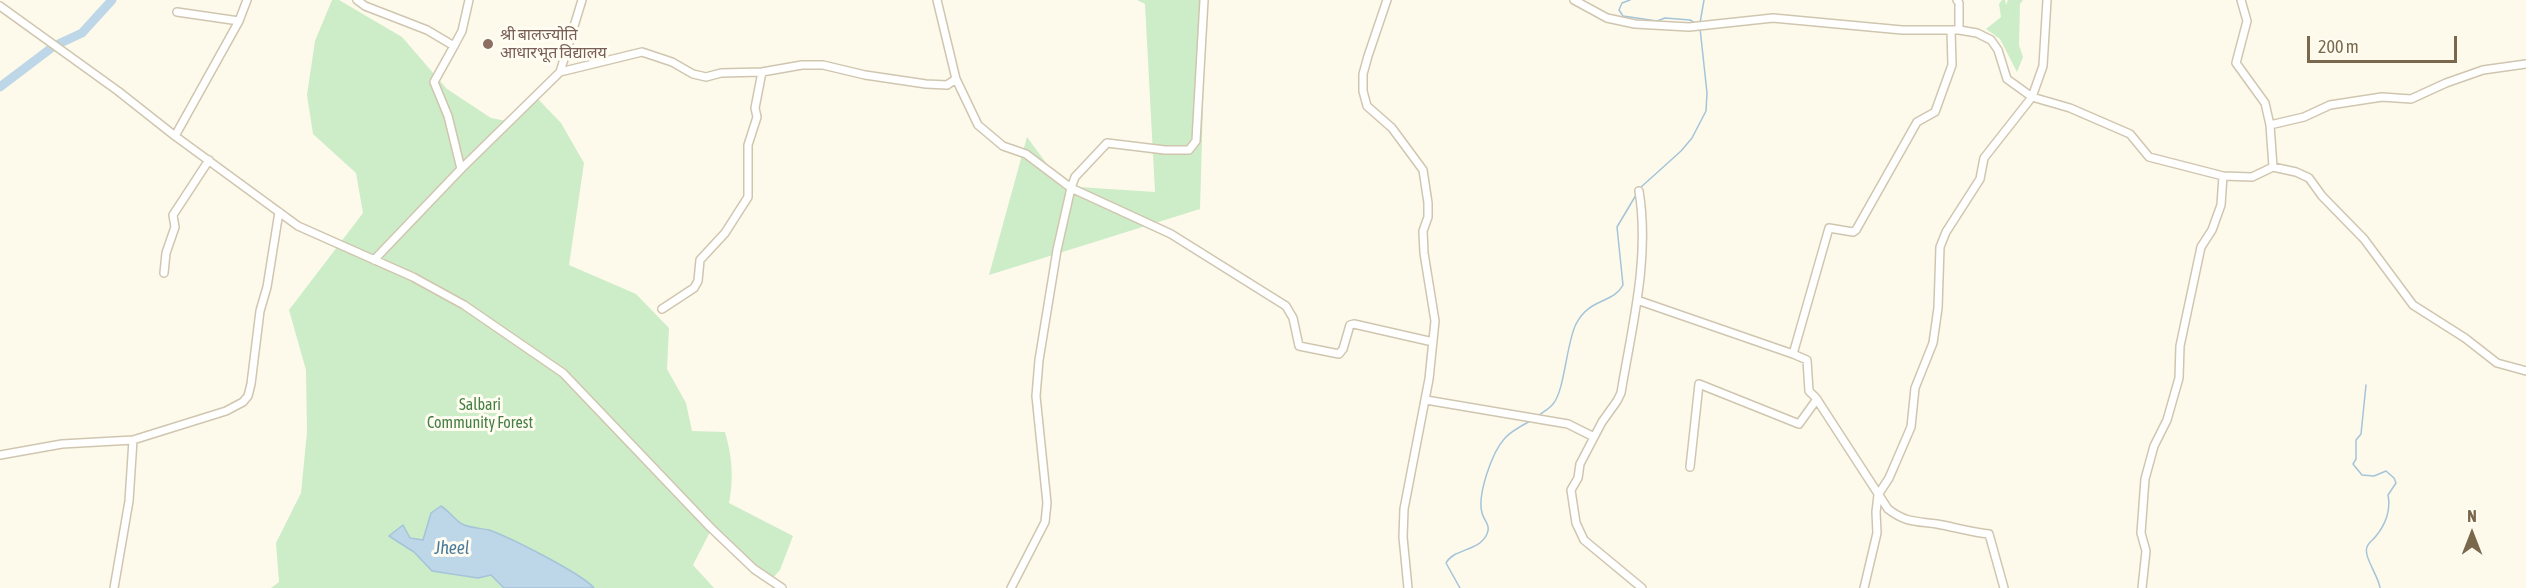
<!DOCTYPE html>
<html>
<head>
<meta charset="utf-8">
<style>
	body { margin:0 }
	#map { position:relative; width:2526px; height:588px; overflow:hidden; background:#fdfaeb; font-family:"Asap Condensed",sans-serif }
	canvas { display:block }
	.north { position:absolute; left:2442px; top:504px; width:60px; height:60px; -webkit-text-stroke:4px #fffdf2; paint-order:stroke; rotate:0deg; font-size:16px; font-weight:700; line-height:24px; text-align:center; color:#79684c }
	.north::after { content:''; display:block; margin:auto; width:21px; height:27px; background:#79684c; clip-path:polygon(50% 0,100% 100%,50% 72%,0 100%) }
	.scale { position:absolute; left:2307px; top:36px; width:150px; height:27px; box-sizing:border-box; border:3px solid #79684c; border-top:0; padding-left:8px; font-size:18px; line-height:21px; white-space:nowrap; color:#79684c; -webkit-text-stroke:4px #fffdf2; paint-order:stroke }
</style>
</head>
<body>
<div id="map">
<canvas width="2526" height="588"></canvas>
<div class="north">N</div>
<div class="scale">200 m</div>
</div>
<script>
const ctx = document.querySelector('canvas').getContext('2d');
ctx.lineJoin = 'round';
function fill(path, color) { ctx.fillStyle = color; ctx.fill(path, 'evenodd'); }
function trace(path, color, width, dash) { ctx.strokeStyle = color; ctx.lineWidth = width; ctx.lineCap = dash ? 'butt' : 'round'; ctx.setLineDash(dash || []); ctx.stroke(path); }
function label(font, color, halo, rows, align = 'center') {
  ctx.font = font + ' "Asap Condensed","Noto Sans Devanagari",sans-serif'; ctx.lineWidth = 6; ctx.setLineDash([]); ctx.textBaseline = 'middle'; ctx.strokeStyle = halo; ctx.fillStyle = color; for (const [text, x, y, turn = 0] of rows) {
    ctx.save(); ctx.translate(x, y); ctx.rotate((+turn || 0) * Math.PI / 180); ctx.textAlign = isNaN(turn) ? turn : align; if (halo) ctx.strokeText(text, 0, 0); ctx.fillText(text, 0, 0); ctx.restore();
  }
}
const green = new Path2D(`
	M 332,0 L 339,0 L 402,37 L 447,89 L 491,118 L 512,122 L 538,99 L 561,123 L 584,163 L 569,265 L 636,294 L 669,328 L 667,369 L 686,403 L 692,431 L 725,432 C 732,456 734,478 729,503 L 793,536 L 780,570 L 771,580 L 713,526 L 693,565 L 714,588 L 271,588 L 279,582 L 276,543 L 301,493 L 307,432 L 306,370 L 289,310 L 363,213 L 356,173 L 313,134 L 307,95 L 315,41 Z
	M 1137,0 L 1206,0 L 1200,209 L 989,275 L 1027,137 L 1063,186 L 1155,192 L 1145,4 Z
	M 2002,0 L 2005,0 L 2006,5 L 2008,0 L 2023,0 L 2020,4 L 2019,45 L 2023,57 L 2017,72 L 2000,39 L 1986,29 L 2001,17 L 1999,4 Z`);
const water = new Path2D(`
	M 441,506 C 449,511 454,519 462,524 C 469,528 481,528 489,530 C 509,537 581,573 594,588 L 504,588 L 491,575 L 478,578 L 432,571 L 414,552 L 389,536 L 403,525 L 410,538 L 423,540 L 431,513 Z`);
const stream = new Path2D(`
	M 1630,0 L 1622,3 L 1619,10 L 1623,16 L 1657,21 L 1665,18 L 1690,20 L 1695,23
	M 1700,23 L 1704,0
	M 1640,188 L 1681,151 L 1692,138 L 1706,111 L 1707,93 L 1700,28
	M 2366,385 L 2361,434 L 2356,440 L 2356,459 L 2353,464 L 2362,475 L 2374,476 L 2386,471 L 2394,478 L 2396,483 L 2388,495 C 2391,509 2386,524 2376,536 C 2374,539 2368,543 2367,547 C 2363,556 2379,577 2380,588
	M 1538,416 C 1543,412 1549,409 1553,404 C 1565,390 1566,344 1576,324 C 1590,297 1613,304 1623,285 L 1617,227 L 1636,195
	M 1460,588 L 1446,563 C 1454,548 1479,552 1487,534 C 1491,525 1484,521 1482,513 C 1477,495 1492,452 1505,438 C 1511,431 1523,425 1532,420`);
const river = new Path2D(`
	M 0,87 L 54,46 L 82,33 L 112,0`);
const minor = new Path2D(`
	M 357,0 L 365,6 L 427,30 L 454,46 L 434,82 L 448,116 L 461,169
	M 937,0 L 956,79 L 978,125 L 1003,146 L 1026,154 L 1071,188 L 1057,250 L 1039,360 L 1036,396 L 1047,503 L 1045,522 L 1011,588
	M 1204,0 L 1196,141 L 1189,150 L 1165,150 L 1107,143 L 1075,177 L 1071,188 L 1171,234 L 1286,306 L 1293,318 L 1299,346 L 1339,354 L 1343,349 L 1350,325 L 1354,324 L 1433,342
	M 1387,0 L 1368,56 L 1363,74 L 1363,91 L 1367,106 L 1392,128 L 1423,170 L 1428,203 L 1428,217 L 1423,231 L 1424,253 L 1435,321 L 1429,379 L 1404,509 L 1403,537 L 1408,588
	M 1574,0 L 1607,18 L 1635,24 L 1689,27 L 1773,18 L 1902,30 L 1959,30 L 1977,33 L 1991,40 L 1998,50 L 2007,79 L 2032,97 L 2070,108 L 2130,134 L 2149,157 L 2223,176 L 2252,177 L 2273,167 L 2296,172 L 2309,178 L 2322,196 L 2364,239 L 2413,305 L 2465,338 L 2497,363 L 2526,371
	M 1957,0 L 1959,3 L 1959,30
	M 2241,0 L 2247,21 L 2236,63 L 2265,103 L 2270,125
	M 0,6 L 118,91 L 175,136 L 298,226 L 413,277 L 464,305 L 563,373 L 710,527 L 754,569 L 782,588
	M 177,12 L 239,21
	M 454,46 L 462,31 L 469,0
	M 560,72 L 642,52 L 672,62 L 693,74 L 706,77 L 721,73 L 762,72 L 802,65 L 823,65 L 865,75 L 926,84 L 947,85 L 956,79
	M 175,136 L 239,21 L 247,0
	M 2273,167 L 2270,125 L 2304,117 L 2330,105 L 2382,97 L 2411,99 L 2446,83 L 2483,70 L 2526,64
	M 1639,191 C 1650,258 1632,326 1621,393 L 1617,401 L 1602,422 L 1580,464 L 1578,478 L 1571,490 L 1576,523 L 1584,540 L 1642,588
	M 374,260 L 461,169 L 560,72 L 582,0
	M 164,273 L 166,253 L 175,227 L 173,215 L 209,160
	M 1637,300 L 1793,354 L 1829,228 L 1853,232 L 1856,230 L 1917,122 L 1935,112 L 1952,65 L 1951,30
	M 662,309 L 694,288 L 698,281 L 700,260 L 725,233 L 748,197 L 748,145 L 757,117 L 755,108 L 762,72
	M 1793,354 L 1807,360 L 1809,391 L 1816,398 L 1888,509 C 1906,523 1916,521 1937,524 C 1954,527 1971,532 1989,534 L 2004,588
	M 1426,400 L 1568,424 L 1594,437
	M 0,455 L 62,444 L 133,440 L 226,411 L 243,402 L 248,396 L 251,384 L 260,311 L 267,287 L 279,212
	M 1690,467 L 1699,384 L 1799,424 L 1817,399
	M 114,588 L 129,501 L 133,440
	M 1864,588 L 1877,533 L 1876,512 L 1878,495 L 1889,478 L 1911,427 L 1915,388 L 1933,343 L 1938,308 L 1940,247 L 1946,232 L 1980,179 L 1984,158 L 2032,97 L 2043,66 L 2047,0
	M 2142,588 L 2146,551 L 2141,533 L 2145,479 L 2154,446 L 2167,420 L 2179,378 L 2180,346 L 2201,247 L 2212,230 L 2221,205 L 2223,176`);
const markers = [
	[488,44,6,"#8d6e63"]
];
const educationNames = [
	["श्री बालज्योति",500,35],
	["आधारभूत विद्यालय",500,53]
];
const parkNames = [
	["Salbari",480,405],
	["Community Forest",480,423]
];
const waterNames = [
	["Jheel",452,548]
];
fill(green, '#cdecc8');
fill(water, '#bed7e8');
trace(water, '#a4c4da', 1.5);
trace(stream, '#a4c4da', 1.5);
trace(river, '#bed7e8', 9);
trace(minor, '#d0c6af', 10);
trace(minor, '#fff', 7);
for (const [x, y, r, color] of markers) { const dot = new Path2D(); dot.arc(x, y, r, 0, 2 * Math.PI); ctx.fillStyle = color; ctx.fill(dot); trace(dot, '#fffdf2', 2); }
label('16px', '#785e54', '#fffdf2', educationNames, 'left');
label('16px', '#467f43', '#fffdf2', parkNames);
label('italic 18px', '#4b7a9b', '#fffdf2', waterNames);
</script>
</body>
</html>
